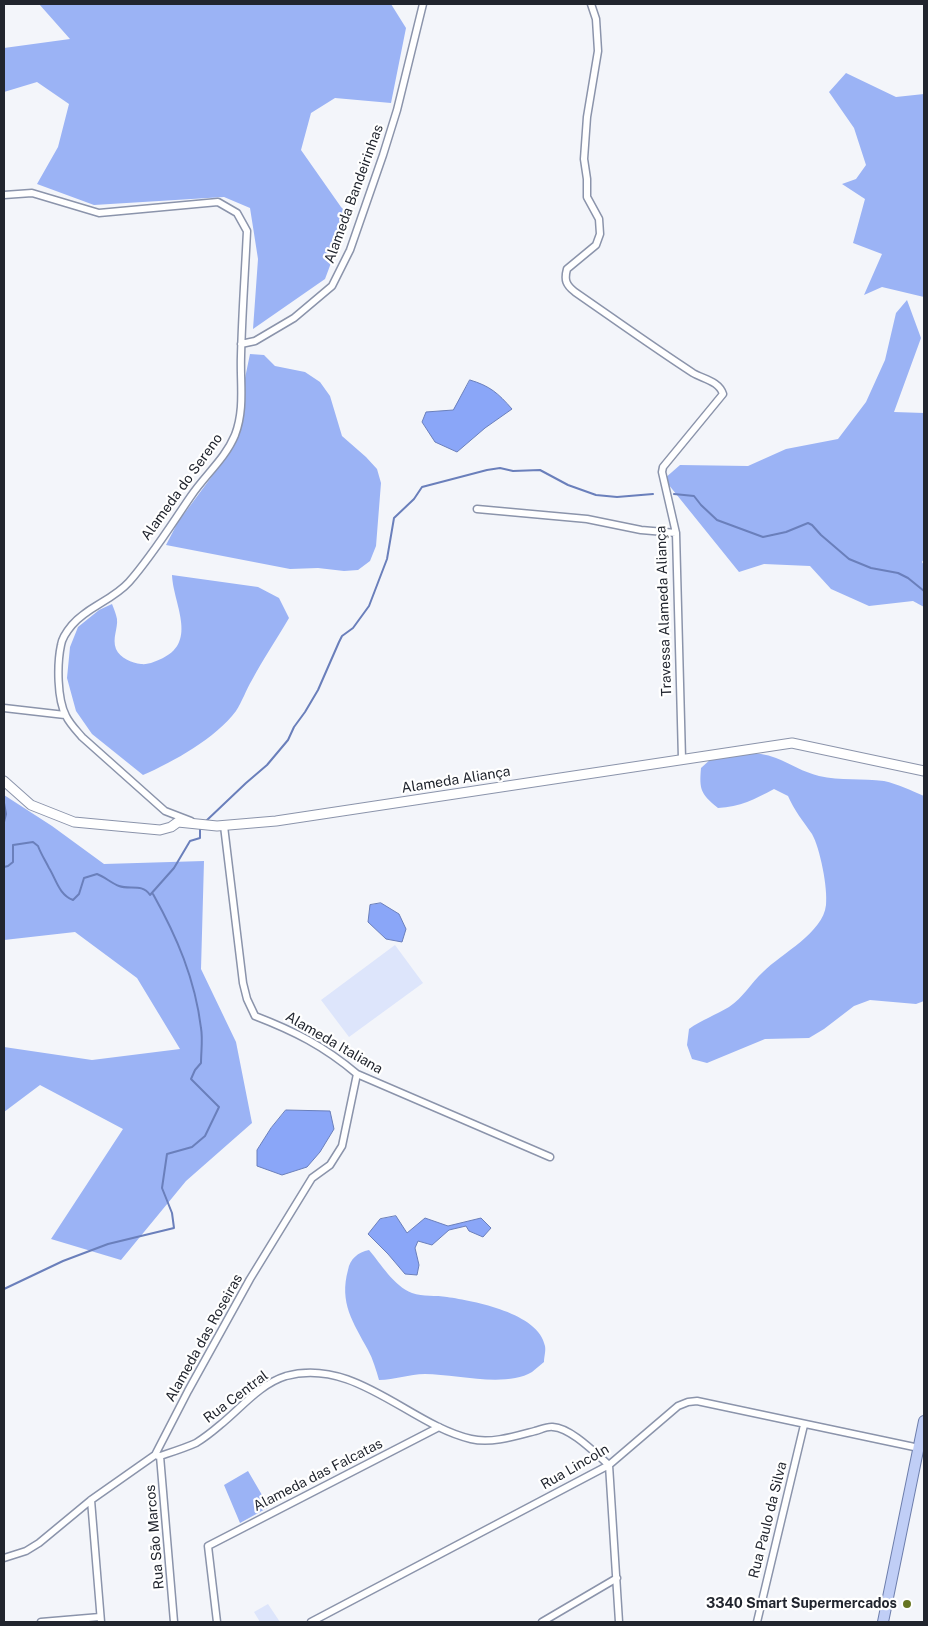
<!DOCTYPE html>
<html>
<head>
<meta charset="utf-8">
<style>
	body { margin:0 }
	#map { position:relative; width:928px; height:1626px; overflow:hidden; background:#f3f5fa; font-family:"Public Sans",sans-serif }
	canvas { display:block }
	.frame { position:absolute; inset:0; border:5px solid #21252e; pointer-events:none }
</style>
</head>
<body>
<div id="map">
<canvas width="928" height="1626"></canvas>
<div class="frame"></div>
</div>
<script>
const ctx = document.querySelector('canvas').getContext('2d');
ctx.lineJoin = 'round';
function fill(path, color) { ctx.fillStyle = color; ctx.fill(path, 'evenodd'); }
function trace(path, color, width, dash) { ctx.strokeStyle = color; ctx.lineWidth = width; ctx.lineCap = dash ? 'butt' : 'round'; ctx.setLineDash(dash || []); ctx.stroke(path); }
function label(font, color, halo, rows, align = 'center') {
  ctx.font = font + ' "Public Sans",sans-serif'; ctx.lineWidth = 4.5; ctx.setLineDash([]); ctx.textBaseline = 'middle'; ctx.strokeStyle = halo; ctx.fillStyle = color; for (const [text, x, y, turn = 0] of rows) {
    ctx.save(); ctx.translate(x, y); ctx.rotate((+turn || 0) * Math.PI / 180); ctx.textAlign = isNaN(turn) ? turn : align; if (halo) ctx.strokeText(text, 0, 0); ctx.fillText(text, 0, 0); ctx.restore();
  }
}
const green = new Path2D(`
	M 395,945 L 423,983 L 349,1037 L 321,1000 Z
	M 268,1604 L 280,1622 L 260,1622 L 254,1612 Z`);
const forest = new Path2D(`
	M 39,4 L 391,4 L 406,28 L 391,103 L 335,98 L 311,113 L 301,150 L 341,207 L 349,215 L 325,279 L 253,329 L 258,259 L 250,208 L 224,197 L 94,205 L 37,184 L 58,147 L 69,104 L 37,82 L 4,92 L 4,95 L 4,48 L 70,39 Z
	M 846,73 L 896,97 L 924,94 L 924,297 L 882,287 L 864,295 L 882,254 L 853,243 L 865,199 L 842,184 L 856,179 L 866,165 L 854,128 L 829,92 Z
	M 907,300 L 921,338 L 894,412 L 924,413 L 924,559 L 922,562 L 924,565 L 924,607 L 913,601 L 869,606 L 831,589 L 810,566 L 764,564 L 739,572 L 664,479 L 680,465 L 748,466 L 786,449 L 838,439 L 866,402 L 885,360 L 896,313 Z
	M 250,354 L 264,355 L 275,366 L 305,372 L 320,382 L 330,396 L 342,436 L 366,457 L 377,469 L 381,483 L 376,546 L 370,561 L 358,570 L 344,571 L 318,568 L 290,569 L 166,545 L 178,522 L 230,452 L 242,419 L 245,378 Z
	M 172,575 L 258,587 L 279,598 L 289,618 C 277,639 263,659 252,680 C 246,690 242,702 236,711 C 216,738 173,762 143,775 L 92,734 L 76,711 L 67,678 L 70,647 L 78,627 L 99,610 L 112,604 C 114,609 116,614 117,619 C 118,629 112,638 116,649 C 120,658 132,663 141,664 C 148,665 157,661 163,658 C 198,641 173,603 172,575 Z
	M 746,753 C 756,753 766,754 776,758 C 791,764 803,772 819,776 C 840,781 863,778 884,781 C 898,784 912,791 924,796 L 924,1001 L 916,1004 L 870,1000 L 854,1006 L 824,1029 L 809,1038 L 765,1039 L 707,1063 L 692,1059 L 687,1045 L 689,1029 C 701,1020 716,1015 729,1007 C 743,998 751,983 763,972 C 782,953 823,933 826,905 C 828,888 820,848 812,834 C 803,821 794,810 788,796 L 774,789 C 755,799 740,807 718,808 C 701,794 699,790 701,768 L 712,758 Z
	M 4,795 L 52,826 L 104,864 L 204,861 L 201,969 L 236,1042 L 252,1123 L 186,1181 L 121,1260 L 51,1239 L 123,1129 L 40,1085 L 4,1112 L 4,1047 L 92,1060 L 180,1049 L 137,978 L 75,932 L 4,940 Z
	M 369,1250 C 381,1264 394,1286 412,1293 C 423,1297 436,1295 447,1297 C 474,1301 539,1313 545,1346 C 546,1351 544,1357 544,1362 C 540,1365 536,1369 532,1372 C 505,1388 455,1374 425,1374 C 409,1374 395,1380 379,1380 C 376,1370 373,1359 368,1350 C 353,1322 339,1303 348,1270 C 350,1259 358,1252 369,1250 Z
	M 248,1471 L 269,1507 L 240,1523 L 224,1485 Z`);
const water = new Path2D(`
	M 470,380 C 490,386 498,393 512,409 L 485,428 L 457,452 L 435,442 L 422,422 L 426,412 L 453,410 Z
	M 381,903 L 399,914 L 406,929 L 402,942 L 386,939 L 368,922 L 370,905 Z
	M 286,1110 L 330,1111 L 334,1129 L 320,1152 L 307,1167 L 282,1175 L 257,1166 L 257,1150 L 271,1128 Z
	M 396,1216 L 407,1233 L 425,1218 L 448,1226 L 481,1218 L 491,1228 L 483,1237 L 469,1231 L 466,1226 L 449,1230 L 432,1245 L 418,1241 L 415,1248 L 419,1265 L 417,1275 L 405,1274 L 388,1254 L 368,1234 L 380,1219 Z`);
const stream = new Path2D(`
	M 674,494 L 694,496 L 701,505 L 717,520 L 763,537 L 786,532 L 808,523 L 812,525 L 821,535 L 849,559 L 871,568 L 898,573 L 908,578 L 924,591
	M 4,803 L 6,814 L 4,822
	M 206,821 L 246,783 L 267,765 L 288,740 L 294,727 L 305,712 L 318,690 L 339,642 L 342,636 L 353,628 L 369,606 L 387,559 L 394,518 L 414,499 L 422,487 L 487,470 L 500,468 L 513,471 L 540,470 L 568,485 L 596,495 L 617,497 L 653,494
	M 4,867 L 8,866 L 13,862 L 13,845 L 33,842 L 38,846 C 41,854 45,860 49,868 C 56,879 59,895 73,900 L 79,894 L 84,878 L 97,874 C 105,877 111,883 119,886 C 130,890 142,883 150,895 L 174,868 L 190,841 L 200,838 L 200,829
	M 4,1289 L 63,1261 L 108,1244 L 174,1228 L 172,1213 L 162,1188 L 167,1154 L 192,1147 L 205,1136 L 219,1107 L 191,1079 L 195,1070 L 201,1063 C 201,1052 203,1039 201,1028 C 195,979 177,937 153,894`);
const street = new Path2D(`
	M 591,4 L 596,19 L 598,51 L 587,117 L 584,159 L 587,179 L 587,197 L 599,219 L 600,234 L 596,245 L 567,269 C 564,280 566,285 575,292 C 614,319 653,347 693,373 C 703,379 719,381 723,394 L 663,467 L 662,472 L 676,533 L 682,759
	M 4,195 L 32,193 L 99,213 L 218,202 L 237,213 L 247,231 C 245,273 242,314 241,356 C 240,383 245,409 235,435 C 225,459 205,475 191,496 C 171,525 152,556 129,582 C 113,600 87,607 72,625 C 67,631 62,638 61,645 C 57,664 57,699 66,716 C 70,724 76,730 82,737 L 165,811 L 191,821
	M 241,344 L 255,341 L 294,318 L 332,286 L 350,250 L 383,155 L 397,110 L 423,4
	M 477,509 L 587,519 L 641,530 L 676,533
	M 4,708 L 65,715
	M 224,826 L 243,983 L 247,999 L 255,1016 C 294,1031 324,1046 357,1074 L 550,1157
	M 158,1456 L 160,1456 L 174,1622
	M 160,1456 C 172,1452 185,1448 196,1443 C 204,1438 213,1431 220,1425 C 241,1408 260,1384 286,1376 C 355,1357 410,1425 471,1439 C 491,1444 516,1436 535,1431 C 540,1430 547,1426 553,1427 C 571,1428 595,1453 609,1465 L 619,1622
	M 91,1500 L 101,1622
	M 4,1558 L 26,1551 L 39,1543 L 91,1500 L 155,1455 L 188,1391 L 250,1279 L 312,1178 L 330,1165 L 342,1146 L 357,1074
	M 41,1622 L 100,1617
	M 217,1622 L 208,1546 L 439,1427
	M 311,1622 L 609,1465 L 678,1406 L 688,1402 L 697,1401 L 919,1448
	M 542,1622 L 617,1578
	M 757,1622 L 804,1425`);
const secondary = new Path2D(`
	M 4,781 L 31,805 L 74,822 L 160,830 L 171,827 L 178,822 L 217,826 L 276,821 L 792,743 L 924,771`);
const primary = new Path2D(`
	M 883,1622 L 924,1421`);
const markers = [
	[907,1604,5,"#677622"]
];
const streetNames = [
	["Alameda Bandeirinhas",354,194,-70],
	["Alameda do Sereno",182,487,-54],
	["Travessa Alameda Aliança",664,611,-92],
	["Alameda Aliança",456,780,-9],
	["Alameda Italiana",334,1043,30],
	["Alameda das Roseiras",204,1338,-61],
	["Rua Central",236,1397,-37],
	["Rua Lincoln",575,1467,-30],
	["Alameda das Falcatas",318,1475,-27],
	["Rua Paulo da Silva",768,1520,-76],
	["Rua São Marcos",155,1537,-95]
];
const poiNames = [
	["3340 Smart Supermercados",897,1604]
];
fill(green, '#dde5fb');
fill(forest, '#9bb3f5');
fill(water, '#8aa6f8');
trace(water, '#6a7fbb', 1);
trace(stream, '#6a7fbb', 2);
trace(street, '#8b94ab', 9);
trace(secondary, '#8b94ab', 11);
trace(primary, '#6d7eac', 12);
trace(street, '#fff', 6);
trace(secondary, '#fff', 9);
trace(primary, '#c0cef6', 10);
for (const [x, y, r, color] of markers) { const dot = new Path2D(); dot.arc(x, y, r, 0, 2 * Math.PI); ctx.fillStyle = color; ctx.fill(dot); trace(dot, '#fff', 2); }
label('14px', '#21252e', '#fff', streetNames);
label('bold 14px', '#21252e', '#fff', poiNames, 'right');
</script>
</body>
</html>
